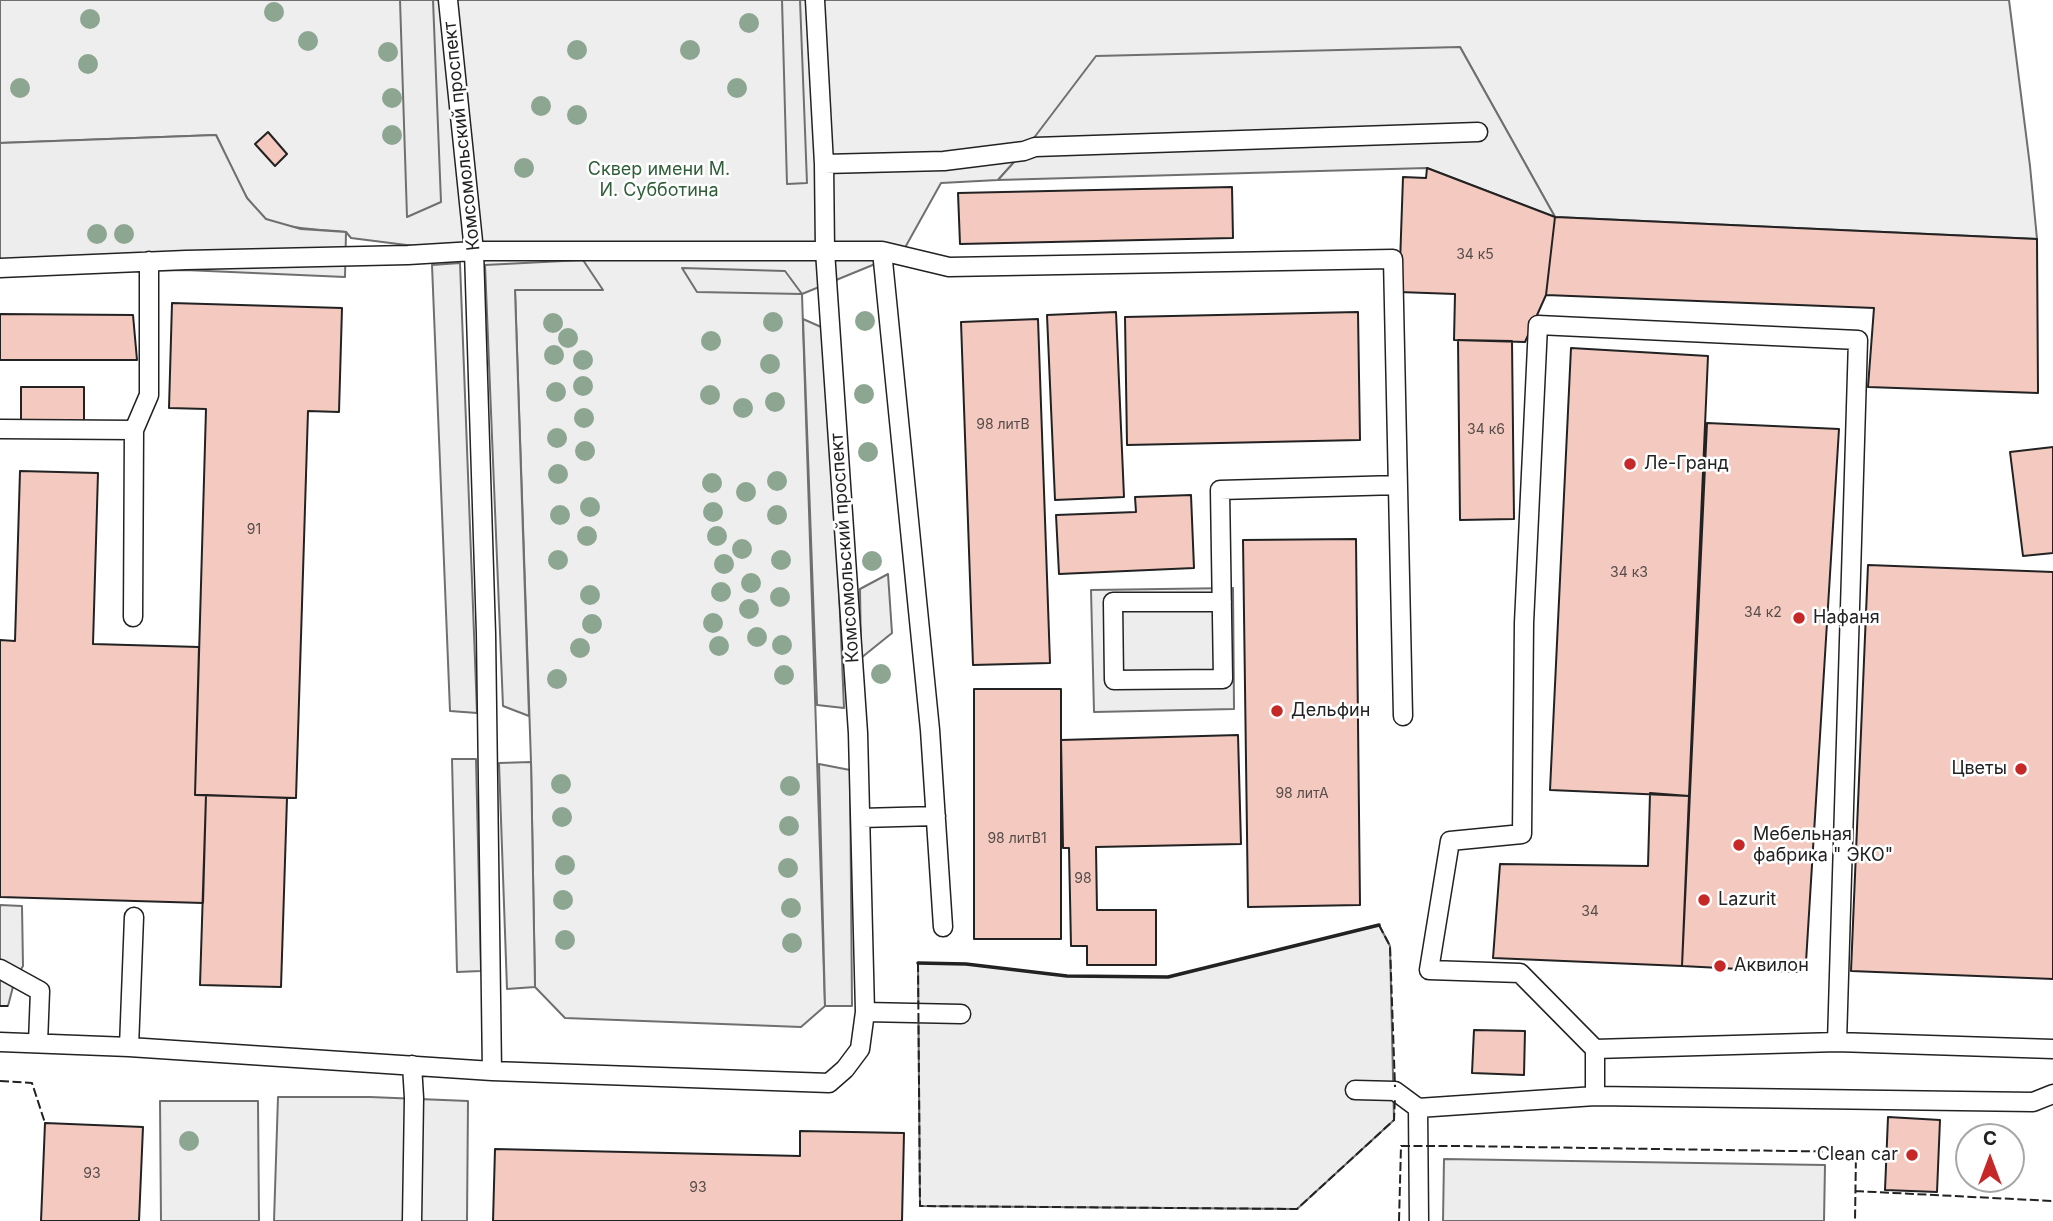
<!DOCTYPE html>
<html>
<head>
<meta charset="utf-8">
<style>
	body { margin:0 }
	#map { position:relative; width:2053px; height:1221px; overflow:hidden; background:#fff; font-family:Inter,sans-serif }
	canvas { display:block }
	.north { position:absolute; left:1955px; top:1123px; width:70px; height:70px; box-sizing:border-box; background:#fff; border:2px solid #a7a7a7; border-radius:50%; rotate:0deg; font-size:19px; font-weight:700; line-height:28px; text-align:center; color:#222 }
	.north::after { content:''; display:block; margin:auto; width:24px; height:32px; background:#c62828; clip-path:polygon(50% 0,100% 100%,50% 72%,0 100%) }
</style>
</head>
<body>
<div id="map">
<canvas width="2053" height="1221"></canvas>
<div class="north">С</div>
</div>
<script>
const ctx = document.querySelector('canvas').getContext('2d');
ctx.lineJoin = 'round';
function fill(path, color) { ctx.fillStyle = color; ctx.fill(path, 'evenodd'); }
function trace(path, color, width, dash) { ctx.strokeStyle = color; ctx.lineWidth = width; ctx.lineCap = dash ? 'butt' : 'round'; ctx.setLineDash(dash || []); ctx.stroke(path); }
function label(font, color, halo, rows, align = 'center') {
  ctx.font = font + ' Inter,sans-serif'; ctx.lineWidth = 5; ctx.setLineDash([]); ctx.textBaseline = 'middle'; ctx.strokeStyle = halo; ctx.fillStyle = color; for (const [text, x, y, turn = 0] of rows) {
    ctx.save(); ctx.translate(x, y); ctx.rotate((+turn || 0) * Math.PI / 180); ctx.textAlign = isNaN(turn) ? turn : align; if (halo) ctx.strokeText(text, 0, 0); ctx.fillText(text, 0, 0); ctx.restore();
  }
}
const green = new Path2D(`
	M 0,0 L 2009,0 L 2030,166 L 2037,239 L 1555,217 L 1460,47 L 1024,151 L 998,180 L 941,183 L 902,253 L 802,294 L 825,1006 L 801,1027 L 565,1018 L 535,987 L 531,762 L 515,290 L 454,251 L 351,238 L 346,232 C 326,230 283,229 266,219 C 243,204 228,158 216,135 L 0,143 Z
	M 160,1101 L 258,1101 L 259,1221 L 161,1221 Z`);
const parking = new Path2D(`
	M 400,0 L 433,0 L 441,202 L 407,217 Z
	M 782,0 L 800,0 L 807,183 L 787,184 Z
	M 1460,47 L 1555,217 L 1427,168 L 998,180 L 1024,151 L 1096,56 Z
	M 216,135 L 247,198 L 266,219 L 301,229 L 346,232 L 345,277 L 185,270 L 0,272 L 0,143 Z
	M 583,260 L 603,290 L 515,290 L 529,716 L 503,706 L 485,265 Z
	M 460,263 L 477,713 L 450,711 L 432,265 Z
	M 682,268 L 785,271 L 802,294 L 697,292 Z
	M 803,319 L 828,330 L 844,708 L 817,705 Z
	M 888,574 L 892,633 L 861,658 L 860,589 Z
	M 1233,588 L 1234,709 L 1094,712 L 1091,590 Z
	M 452,759 L 476,759 L 481,971 L 457,972 Z
	M 531,762 L 535,987 L 507,989 L 499,763 Z
	M 819,764 L 850,770 L 852,1006 L 825,1006 Z
	M 0,905 L 22,906 L 23,966 L 15,979 L 8,1006 L 0,1006 Z
	M 1379,925 L 1390,946 L 1394,1120 L 1297,1209 L 920,1206 L 918,963 L 966,964 L 1067,976 L 1168,977 Z
	M 278,1097 L 370,1097 L 468,1101 L 467,1221 L 274,1221 Z
	M 1444,1159 L 1825,1165 L 1824,1221 L 1443,1221 Z`);
const building = new Path2D(`
	M 268,132 L 287,154 L 275,166 L 255,144 Z
	M 1427,168 L 1555,217 L 1546,295 L 1525,342 L 1454,340 L 1455,294 L 1399,292 L 1403,177 L 1426,178 Z
	M 1232,187 L 1233,238 L 960,244 L 958,193 Z
	M 1555,217 L 2037,239 L 2038,393 L 1868,387 L 1874,308 L 1546,295 Z
	M 172,303 L 342,308 L 339,412 L 308,411 L 296,798 L 195,795 L 206,409 L 169,408 Z
	M 1116,312 L 1124,497 L 1055,500 L 1047,315 Z
	M 1358,312 L 1360,440 L 1127,445 L 1125,317 Z
	M 0,314 L 133,315 L 137,360 L 0,360 Z
	M 1038,319 L 1050,663 L 973,665 L 961,322 Z
	M 1458,340 L 1512,341 L 1514,519 L 1460,520 Z
	M 1571,348 L 1708,356 L 1689,796 L 1550,790 Z
	M 21,387 L 84,387 L 84,422 L 21,422 Z
	M 1707,423 L 1839,429 L 1806,962 L 1797,972 L 1682,966 Z
	M 2053,447 L 2053,553 L 2023,556 L 2010,452 Z
	M 20,471 L 98,473 L 93,644 L 199,647 L 195,795 L 206,795 L 203,903 L 0,897 L 0,640 L 15,641 Z
	M 1191,495 L 1194,568 L 1059,574 L 1056,515 L 1136,512 L 1135,497 Z
	M 1356,539 L 1360,905 L 1248,907 L 1243,540 Z
	M 1868,565 L 2053,572 L 2053,979 L 1851,971 Z
	M 974,689 L 1061,689 L 1061,939 L 974,939 Z
	M 1238,735 L 1241,844 L 1096,847 L 1097,910 L 1156,910 L 1156,965 L 1087,965 L 1087,946 L 1071,946 L 1069,848 L 1063,848 L 1061,740 Z
	M 1650,793 L 1689,796 L 1682,966 L 1493,958 L 1500,864 L 1648,866 Z
	M 206,795 L 287,798 L 281,987 L 200,985 Z
	M 1474,1030 L 1525,1031 L 1524,1075 L 1472,1073 Z
	M 1888,1117 L 1940,1120 L 1937,1192 L 1885,1190 Z
	M 45,1123 L 143,1127 L 139,1221 L 41,1221 Z
	M 800,1131 L 904,1133 L 902,1221 L 493,1221 L 495,1149 L 800,1156 Z`);
const lane = new Path2D(`
	M 448,0 L 474,251 L 486,634 L 492,1071
	M 824,164 L 944,161 L 1024,151 L 1035,147 L 1478,132
	M 882,251 L 930,730 L 943,927
	M 0,268 L 186,260 L 408,255 L 474,251 L 882,251 L 949,267 L 1393,259 L 1403,716
	M 0,429 L 134,430 L 149,395 L 149,261
	M 1222,602 L 1113,602 L 1114,680 L 1223,679 L 1220,490 L 1398,485
	M 133,617 L 134,430
	M 861,818 L 936,816
	M 0,969 L 40,991 L 38,1043
	M 865,1012 L 961,1014
	M 0,1042 L 129,1047 L 492,1071 L 829,1083 L 845,1069 L 860,1049 L 865,1012 L 858,733 L 825,251 L 824,164 L 815,0
	M 129,1047 L 134,917
	M 1595,1049 L 1520,973 L 1429,970 L 1450,841 L 1522,834 L 1524,623 L 1538,325 L 1858,340 L 1837,1042
	M 412,1065 L 414,1098 L 412,1221
	M 1355,1090 L 1395,1091 L 1418,1108
	M 1595,1096 L 2033,1102 L 2053,1094
	M 1419,1221 L 1418,1108 L 1595,1096 L 1595,1049 L 1837,1042 L 2053,1049`);
const fence = new Path2D(`
	M 1379,925 L 1390,946 L 1395,1087
	M 918,963 L 920,1206 L 1297,1209 L 1394,1120 L 1395,1097
	M 0,1006 L 8,1006
	M 0,1081 L 32,1083 L 45,1123
	M 1855,1191 L 2053,1201
	M 1399,1221 L 1401,1146 L 1459,1146 L 1856,1152 L 1855,1221`);
const wall = new Path2D(`
	M 918,963 L 966,964 L 1067,976 L 1168,977 L 1379,925`);
const trees = [
	[274,12],
	[90,19],
	[749,23],
	[308,41],
	[577,50],
	[690,50],
	[388,52],
	[88,64],
	[20,88],
	[737,88],
	[392,98],
	[541,106],
	[577,115],
	[392,135],
	[524,168],
	[97,234],
	[124,234],
	[865,321],
	[773,322],
	[553,323],
	[568,338],
	[711,341],
	[554,355],
	[583,360],
	[770,364],
	[583,386],
	[556,392],
	[864,394],
	[710,395],
	[775,402],
	[743,408],
	[584,418],
	[557,438],
	[585,451],
	[868,452],
	[558,474],
	[777,481],
	[712,483],
	[746,492],
	[590,507],
	[713,512],
	[560,515],
	[777,515],
	[587,536],
	[717,536],
	[742,549],
	[558,560],
	[781,560],
	[872,561],
	[724,564],
	[751,583],
	[721,592],
	[590,595],
	[780,597],
	[749,609],
	[713,623],
	[592,624],
	[757,637],
	[782,645],
	[719,646],
	[580,648],
	[881,674],
	[784,675],
	[557,679],
	[561,784],
	[790,786],
	[562,817],
	[789,826],
	[565,865],
	[788,868],
	[563,900],
	[791,908],
	[565,940],
	[792,943],
	[189,1141]
];
const markers = [
	[1630,464,7,"#c62828"],
	[1799,618,7,"#c62828"],
	[1277,711,7,"#c62828"],
	[2021,769,7,"#c62828"],
	[1739,845,7,"#c62828"],
	[1704,900,7,"#c62828"],
	[1720,966,7,"#c62828"],
	[1912,1155,7,"#c62828"]
];
const numberNames = [
	["34 к5",1475,255],
	["98 литВ",1003,425],
	["34 к6",1486,430],
	["91",254,530],
	["34 к3",1629,573],
	["34 к2",1763,613],
	["98 литА",1302,794],
	["98 литВ1",1017,839],
	["98",1083,879],
	["34",1590,912],
	["93",92,1174],
	["93",698,1188]
];
const streetNames = [
	["Комсомольский проспект",462,136,-96],
	["Комсомольский проспект",845,548,-94]
];
const parkNames = [
	["Сквер имени М.",659,170],
	["И. Субботина",659,191]
];
const poiNames = [
	["Ле-Гранд",1644,464],
	["Нафаня",1813,618],
	["Дельфин",1291,711],
	["Цветы",2007,769,"right"],
	["Мебельная",1753,835],
	["фабрика \" ЭКО\"",1753,856],
	["Lazurit",1718,900],
	["Аквилон",1734,966],
	["Clean car",1898,1155,"right"]
];
fill(green, '#eee');
trace(green, '#6f6f6f', 2);
fill(parking, '#ededed');
trace(parking, '#6f6f6f', 2);
fill(building, '#f3c9c0');
trace(building, '#222', 2);
trace(lane, '#222', 21);
trace(lane, '#fff', 18);
trace(fence, '#222', 2, [9, 3.5]);
trace(wall, '#222', 3.5);
ctx.fillStyle = '#8da692';
for (const [x, y] of trees) { ctx.beginPath(); ctx.arc(x, y, 10, 0, 2 * Math.PI); ctx.fill(); }
for (const [x, y, r, color] of markers) { const dot = new Path2D(); dot.arc(x, y, r, 0, 2 * Math.PI); ctx.fillStyle = color; ctx.fill(dot); trace(dot, '#fff', 2.5); }
label('14px', '#564c4a', null, numberNames);
label('18px', '#222', '#fff', streetNames);
label('18px', '#2f5e38', '#fff', parkNames);
label('18px', '#222', '#fff', poiNames, 'left');
</script>
</body>
</html>
